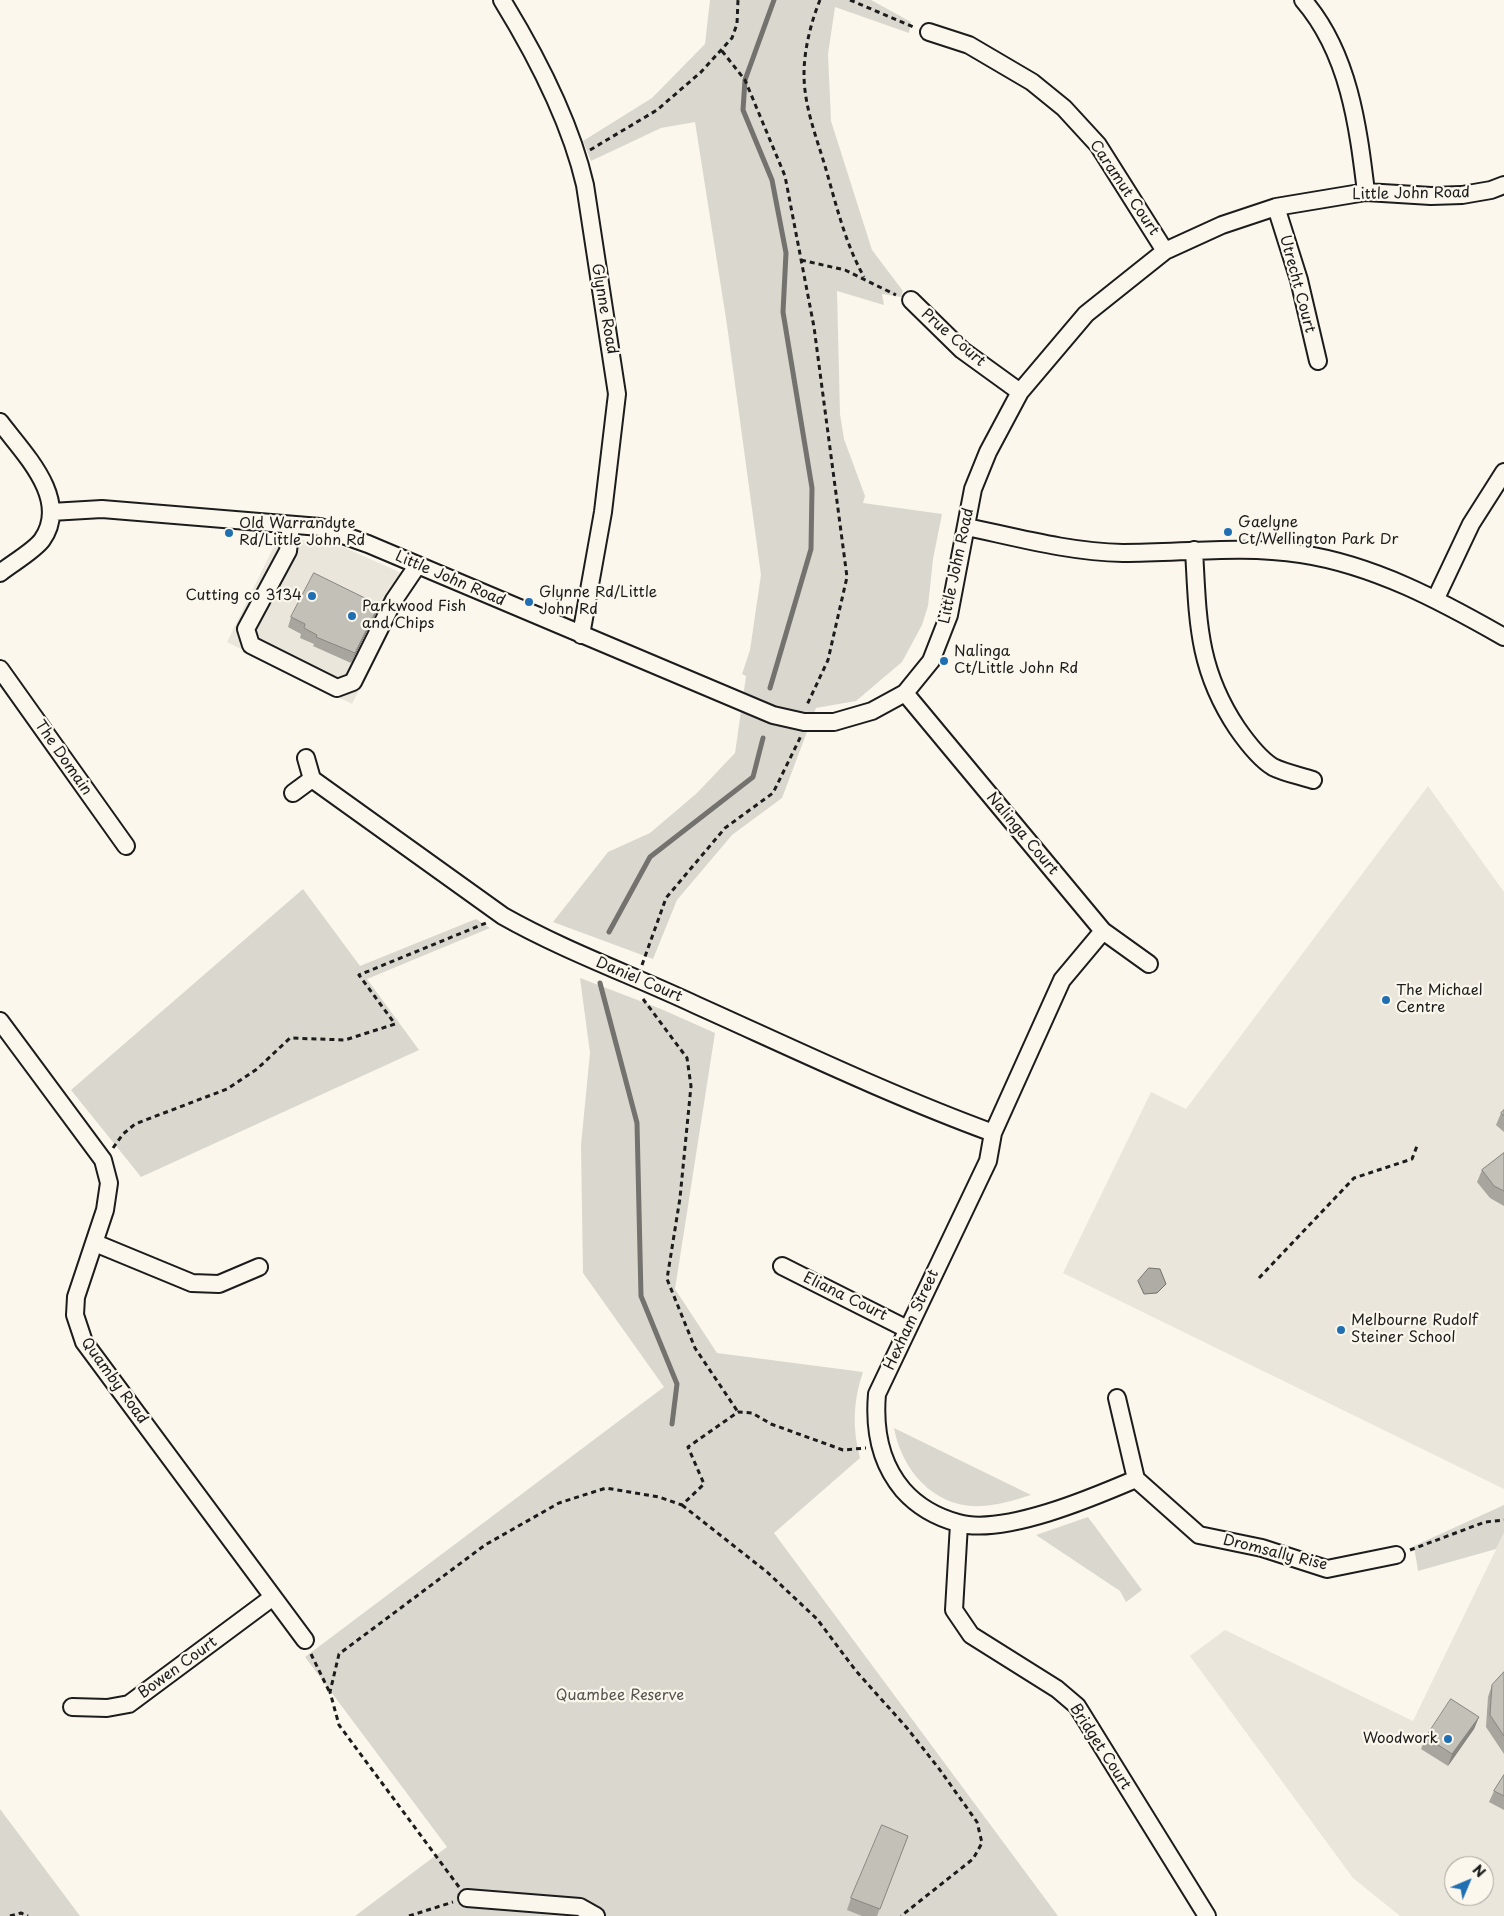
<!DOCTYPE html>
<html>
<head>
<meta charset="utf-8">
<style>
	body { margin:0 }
	#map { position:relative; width:1504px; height:1916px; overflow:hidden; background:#fbf7ec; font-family:"Playpen Sans",sans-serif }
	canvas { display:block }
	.north { position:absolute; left:1444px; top:1856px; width:50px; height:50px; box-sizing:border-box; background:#fbf7ec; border:1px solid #a29f99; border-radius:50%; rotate:45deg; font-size:14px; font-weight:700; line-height:20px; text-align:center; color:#1c1c1c }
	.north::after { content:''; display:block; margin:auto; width:18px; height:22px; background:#1f6fb2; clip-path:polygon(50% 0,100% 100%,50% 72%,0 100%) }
</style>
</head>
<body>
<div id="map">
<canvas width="1504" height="1916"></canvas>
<div class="north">N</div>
</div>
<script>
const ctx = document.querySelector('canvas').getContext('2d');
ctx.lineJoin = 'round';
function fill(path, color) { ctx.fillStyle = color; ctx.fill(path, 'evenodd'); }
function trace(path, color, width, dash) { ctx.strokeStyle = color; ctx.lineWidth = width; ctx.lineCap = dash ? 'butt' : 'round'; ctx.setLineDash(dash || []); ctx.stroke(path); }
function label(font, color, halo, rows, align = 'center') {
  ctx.font = font + ' "Playpen Sans",sans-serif'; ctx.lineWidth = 4.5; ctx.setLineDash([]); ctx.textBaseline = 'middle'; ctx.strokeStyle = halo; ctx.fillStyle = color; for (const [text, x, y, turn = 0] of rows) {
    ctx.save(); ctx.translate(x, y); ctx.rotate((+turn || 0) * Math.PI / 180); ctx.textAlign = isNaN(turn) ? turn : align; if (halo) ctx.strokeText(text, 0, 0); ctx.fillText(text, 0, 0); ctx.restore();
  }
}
const built = new Path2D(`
	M 278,538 L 332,542 L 415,579 L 352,704 L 227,642 Z
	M 1428,786 L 1504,892 L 1504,1489 L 1063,1273 L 1151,1092 L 1186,1109 Z
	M 1504,1533 L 1504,1916 L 1400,1916 L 1353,1878 L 1190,1656 L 1225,1630 L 1413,1721 ZM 1454,1866 L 1484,1866 L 1484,1896 L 1454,1896 Z`);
const green = new Path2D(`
	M 710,0 L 871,0 L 911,22 L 909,33 L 835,7 L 828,54 L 831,121 L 872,250 L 903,291 L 901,297 L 882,294 L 884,305 L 837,291 L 840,414 L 844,439 L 865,496 L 863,503 L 942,514 L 933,559 L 928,606 L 922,625 L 902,662 L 856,701 L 816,708 L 782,798 L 732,835 L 677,900 L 653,959 L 553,922 L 608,852 L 650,833 L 697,793 L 735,753 L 746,676 L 742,674 L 750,650 L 761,575 L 727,325 L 695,122 L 661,128 L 591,161 L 583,141 L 652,98 L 705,44 Z
	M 303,889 L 360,966 L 476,919 L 490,928 L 367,979 L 419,1050 L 141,1177 L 71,1090 Z
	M 580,978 L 661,1009 L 715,1033 L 675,1289 L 717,1353 L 863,1372 C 853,1401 852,1428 860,1458 L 774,1533 L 1058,1916 L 355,1916 L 447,1847 L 305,1657 L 664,1387 L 583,1273 L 581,1145 L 590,1053 Z
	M 894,1428 L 1031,1495 C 1015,1500 999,1505 982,1506 C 935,1509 902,1471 894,1428 Z
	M 1504,1505 L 1504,1533 L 1496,1549 L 1418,1571 L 1414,1546 Z
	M 1088,1517 L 1142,1590 L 1126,1602 L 1120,1591 L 1036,1535 Z
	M 0,1809 L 80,1916 L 0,1916 Z`);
const water = new Path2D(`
	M 1149,1268 L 1160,1269 L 1166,1284 L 1157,1293 L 1144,1294 L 1138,1281 Z`);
const stream = new Path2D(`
	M 770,688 L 811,549 L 812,488 L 783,312 L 786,253 L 772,180 L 743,110 L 745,80 L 774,0
	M 609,932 L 650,857 L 753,777 L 763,738
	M 600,983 L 637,1123 L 641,1296 L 677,1384 L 672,1424`);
const path = new Path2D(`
	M 820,0 C 811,22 804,50 804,74 C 804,106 816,136 825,166 C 836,204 845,243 864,277
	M 850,0 L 916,28
	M 722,51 L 745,80 L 785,176 L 814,327 L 847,577 L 828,660 L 806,707
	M 590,150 L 657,110 L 701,72 L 732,38 L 737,24 L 738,0
	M 801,260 L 845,270 L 896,295
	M 642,965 L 666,898 L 725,828 L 773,793 L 801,736
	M 643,999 L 687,1058 L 691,1086 L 680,1198 L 667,1279 L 695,1348 L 738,1412
	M 113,1148 L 123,1134 L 135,1124 L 227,1089 L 257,1069 L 290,1038 L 345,1040 L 395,1024 L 359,975 L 486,923
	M 1259,1278 L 1354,1178 L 1412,1159 L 1417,1146
	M 682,1505 L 767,1572 L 817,1619 L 856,1671 L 907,1728 L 940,1770 L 977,1822 L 982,1843 L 973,1859 L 901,1916
	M 1410,1550 L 1485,1522 L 1504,1520
	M 311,1654 L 329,1691
	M 459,1887 L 339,1725 L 330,1692 L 339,1654 L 485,1545 L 559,1503 L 606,1488 L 659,1497 L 682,1505 L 704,1484 L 688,1447 L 738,1412 L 752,1413 L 771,1424 L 843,1450 L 866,1448
	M 10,1916 L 21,1913 L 28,1916
	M 409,1916 L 453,1902`);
const minor = new Path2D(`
	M 502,0 C 537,57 570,120 585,185 L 617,394 L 603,512 L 581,635
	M 1303,0 C 1349,53 1358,126 1366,192
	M 929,32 L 969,45 L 1032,82 L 1064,108 L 1098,145 L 1165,251
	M 1276,207 L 1299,280 L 1318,361
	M 911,300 L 962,350 L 1020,392
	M 0,422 C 23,453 71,499 42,540 C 34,551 11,564 0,573
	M 51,512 L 102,509 L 320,527 L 368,544 L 773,715 L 804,722 L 834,722 L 872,711 L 905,693 L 931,661 L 949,615 L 973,489 L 988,452 L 1020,392 L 1086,314 L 1165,251 L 1222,225 L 1276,207 L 1366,192 L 1431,196 L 1462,195 L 1491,190 L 1504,185
	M 291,525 L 288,551 L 246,629 L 251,645 L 337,688 L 353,682 L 394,600 L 417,566
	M 967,527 C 1019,538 1070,552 1123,553 C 1183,553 1242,545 1301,554 C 1374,565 1441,601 1504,637
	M 1194,550 C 1198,620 1197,668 1237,728 C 1246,741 1260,759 1273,767 C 1285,773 1301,776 1313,780
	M 1436,598 L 1471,524 L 1504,472
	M 0,669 L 126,846
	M 905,693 L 1103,931 L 1149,964
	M 306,758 L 312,779 L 503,916 C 565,951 632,975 696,1005 C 794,1049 892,1096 993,1133
	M 293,793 L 312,779
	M 1103,931 L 1062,980 L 993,1133 L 988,1161 L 877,1394 C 874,1429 880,1463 903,1490 C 918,1507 936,1517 958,1523 C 1003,1536 1094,1497 1136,1479
	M 0,1021 L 103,1160 L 109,1183 L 105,1210 L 76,1297 L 75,1315 L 84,1342 L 305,1640
	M 95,1243 L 192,1283 L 219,1284 L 259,1267
	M 782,1266 L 907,1329
	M 1117,1398 L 1136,1479 L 1199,1535 L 1262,1548 L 1327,1569 L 1396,1555
	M 959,1524 L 954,1610 L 971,1635 L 1057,1689 L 1077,1706 L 1207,1916
	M 72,1707 L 107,1708 L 129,1704 L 273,1597
	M 467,1898 L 580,1907 L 596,1916`);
const wall = new Path2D(`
	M 376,614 L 351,663 L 313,646 L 314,644 L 300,638 L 301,634 L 288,627 L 291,617 Z
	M 1504,1110 L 1504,1132 L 1496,1125 L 1501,1113 Z
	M 1504,1153 L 1504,1206 L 1490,1198 L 1477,1182 L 1482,1170 Z
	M 1504,1672 L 1504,1754 L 1486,1727 L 1488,1697 L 1492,1685 Z
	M 1479,1717 L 1474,1729 L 1448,1766 L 1421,1749 L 1426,1737 Z
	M 1504,1775 L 1504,1810 L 1489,1802 L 1494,1791 Z
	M 908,1836 L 877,1916 L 862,1916 L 847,1910 L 851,1898 Z`);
const shadedWall = new Path2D(`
	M 379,605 L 376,614 L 351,663 L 355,653 Z
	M 1479,1717 L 1474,1729 L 1448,1766 L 1452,1754 Z`);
const building = new Path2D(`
	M 314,573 L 379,605 L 355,653 L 316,637 L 317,635 L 304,628 L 305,624 L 291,617 Z
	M 1504,1110 L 1504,1116 L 1501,1113 Z
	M 1504,1153 L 1504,1191 L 1494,1186 L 1482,1170 Z
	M 1504,1672 L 1504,1736 L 1490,1715 L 1492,1685 Z
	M 1451,1699 L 1479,1717 L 1452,1754 L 1426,1737 Z
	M 1504,1775 L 1504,1796 L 1494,1791 Z
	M 882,1825 L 908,1836 L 880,1909 L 851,1898 Z`);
const markers = [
	[1228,532,5,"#1f6fb2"],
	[229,533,5,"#1f6fb2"],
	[312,596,5,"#1f6fb2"],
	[529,602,5,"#1f6fb2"],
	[352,616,5,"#1f6fb2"],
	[944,661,5,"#1f6fb2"],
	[1386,1000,5,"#1f6fb2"],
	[1341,1330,5,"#1f6fb2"],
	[1448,1739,5,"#1f6fb2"]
];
const streetNames = [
	["Caramut Court",1124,188,56],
	["Little John Road",1411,194,-1],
	["Utrecht Court",1297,284,75],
	["Glynne Road",604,309,80],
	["Prue Court",953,338,41],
	["Little John Road",957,566,-78],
	["Little John Road",450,579,23],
	["The Domain",63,758,55],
	["Nalinga Court",1022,834,50],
	["Daniel Court",639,980,23],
	["Eliana Court",845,1297,26],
	["Hexham Street",912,1320,-65],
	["Quamby Road",114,1381,54],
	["Dromsally Rise",1275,1553,14],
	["Bowen Court",178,1668,-36],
	["Bridget Court",1100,1747,57]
];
const poiNames = [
	["Gaelyne",1238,523],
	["Ct/Wellington Park Dr",1238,540],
	["Old Warrandyte",239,524],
	["Rd/Little John Rd",239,541],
	["Glynne Rd/Little",539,593],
	["John Rd",539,610],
	["Cutting co 3134",302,596,"right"],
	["Parkwood Fish",362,607],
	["and Chips",362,624],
	["Nalinga",954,652],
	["Ct/Little John Rd",954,669],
	["The Michael",1396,991],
	["Centre",1396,1008],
	["Melbourne Rudolf",1351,1321],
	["Steiner School",1351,1338],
	["Woodwork",1438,1739,"right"]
];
const parkNames = [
	["Quambee Reserve",620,1696]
];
fill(built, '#eae6dc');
fill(green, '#dad7ce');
fill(water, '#afaca5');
trace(water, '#74726e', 1);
trace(stream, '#74726e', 5);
trace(minor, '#1c1c1c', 20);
trace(path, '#1c1c1c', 3, [5, 4]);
trace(minor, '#fbf7ec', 16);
fill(wall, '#a8a59e');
fill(shadedWall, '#888681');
fill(building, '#c3c0b8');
trace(building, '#888681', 1);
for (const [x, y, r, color] of markers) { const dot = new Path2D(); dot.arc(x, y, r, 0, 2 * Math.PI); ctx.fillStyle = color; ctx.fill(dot); trace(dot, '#fbf7ec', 2); }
label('15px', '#1c1c1c', '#fbf7ec', streetNames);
label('15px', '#1c1c1c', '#fbf7ec', poiNames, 'left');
label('15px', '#555451', '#fbf7ec', parkNames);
</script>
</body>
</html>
